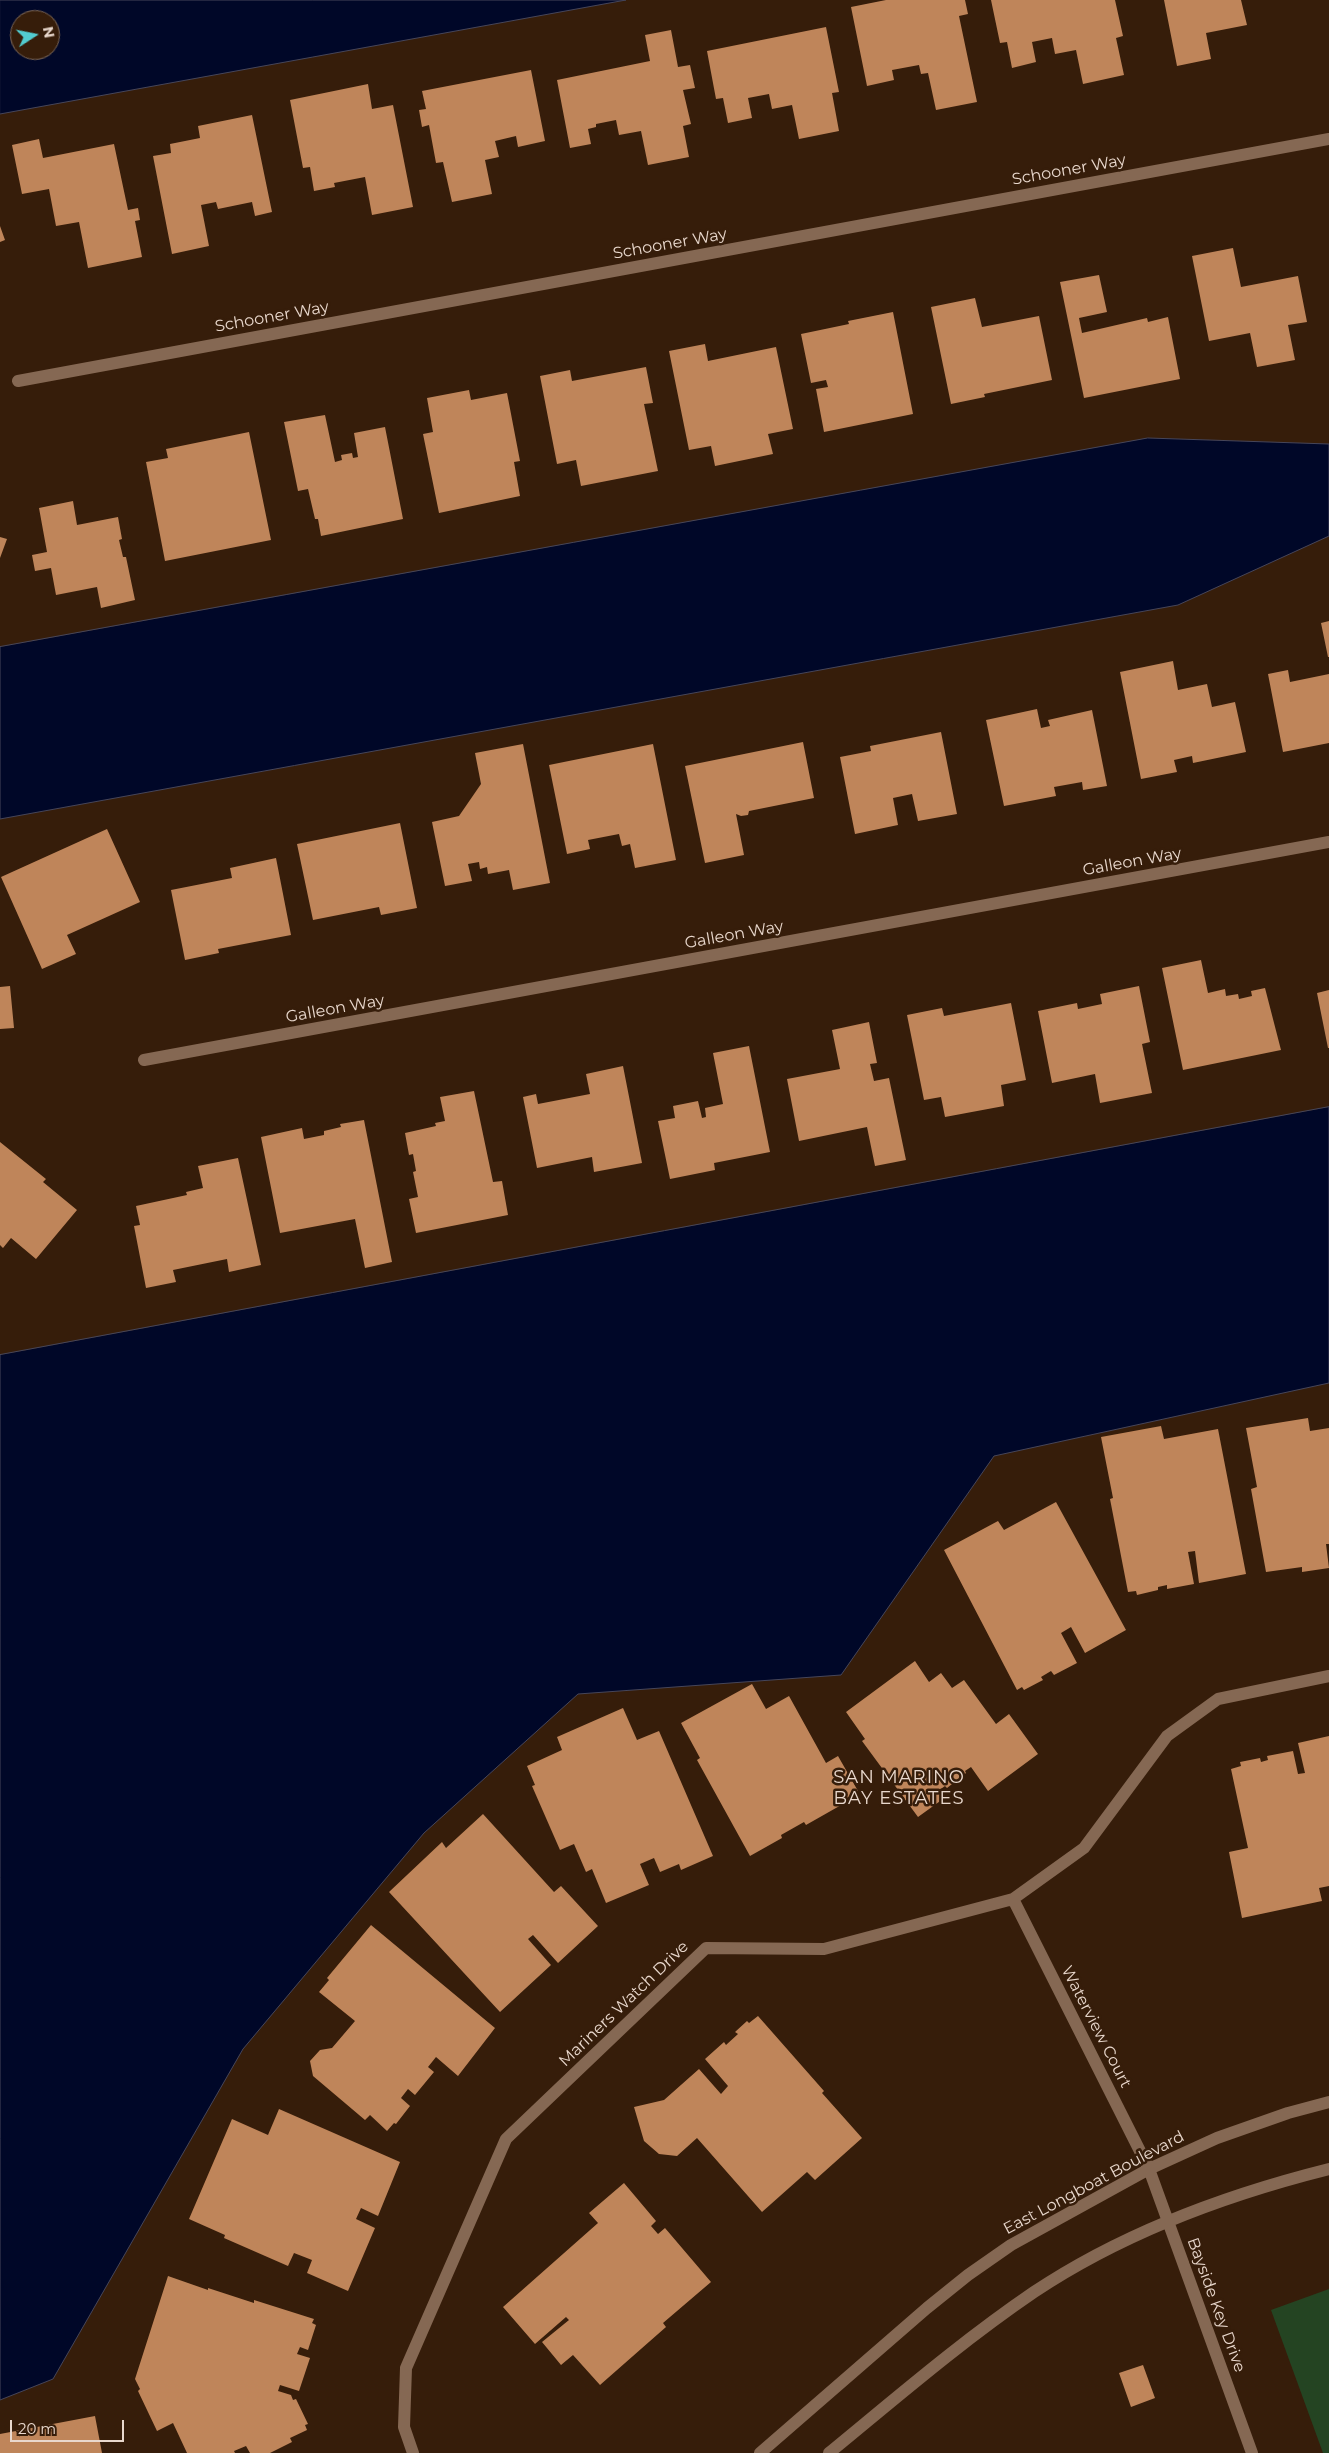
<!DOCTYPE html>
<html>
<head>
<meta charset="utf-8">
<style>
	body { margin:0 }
	#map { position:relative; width:1329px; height:2453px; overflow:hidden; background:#361d0a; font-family:Montserrat,sans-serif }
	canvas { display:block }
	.north { position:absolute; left:10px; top:10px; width:50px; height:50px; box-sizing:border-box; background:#361d0a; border:1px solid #7e6858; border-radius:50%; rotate:79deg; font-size:14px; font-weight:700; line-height:20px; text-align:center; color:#e9d8cd }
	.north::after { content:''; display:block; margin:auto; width:18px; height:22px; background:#52ccd0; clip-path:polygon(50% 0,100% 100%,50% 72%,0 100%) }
	.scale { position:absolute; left:10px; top:2420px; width:114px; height:22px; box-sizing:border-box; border:2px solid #e9d8cd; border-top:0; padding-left:6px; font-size:15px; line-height:18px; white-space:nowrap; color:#e9d8cd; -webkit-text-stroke:4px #361d0a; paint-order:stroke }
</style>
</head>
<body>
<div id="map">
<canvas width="1329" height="2453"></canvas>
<div class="north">N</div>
<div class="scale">20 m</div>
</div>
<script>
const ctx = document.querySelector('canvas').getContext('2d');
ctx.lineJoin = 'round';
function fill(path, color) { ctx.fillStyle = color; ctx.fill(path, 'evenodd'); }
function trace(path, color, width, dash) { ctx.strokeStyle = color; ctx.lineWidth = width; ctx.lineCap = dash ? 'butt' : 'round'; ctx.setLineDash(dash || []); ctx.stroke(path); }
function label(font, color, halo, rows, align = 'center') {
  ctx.font = font + ' Montserrat,sans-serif'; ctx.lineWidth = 5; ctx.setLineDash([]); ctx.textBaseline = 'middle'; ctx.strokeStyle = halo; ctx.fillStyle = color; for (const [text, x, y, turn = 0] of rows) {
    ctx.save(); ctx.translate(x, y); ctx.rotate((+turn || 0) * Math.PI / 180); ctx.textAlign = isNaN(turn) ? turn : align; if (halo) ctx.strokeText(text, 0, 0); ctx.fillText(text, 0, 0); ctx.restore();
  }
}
const green = new Path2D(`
	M 1329,2289 L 1329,2453 L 1323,2453 L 1271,2310 Z`);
const water = new Path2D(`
	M 0,0 L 626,0 L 0,114 ZM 20,20 L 50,20 L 50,50 L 20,50 Z
	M 1148,438 L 1329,444 L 1329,536 L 1178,605 L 0,819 L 0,647 Z
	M 1329,1107 L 1329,1383 L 994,1456 L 841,1675 L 578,1694 L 424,1833 L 243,2049 L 53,2379 L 0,2400 L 0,1355 Z`);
const building = new Path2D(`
	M 886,0 L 965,0 L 968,14 L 959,16 L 977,102 L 936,110 L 928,73 L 921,74 L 919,65 L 892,70 L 894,80 L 867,86 L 851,7 Z
	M 991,0 L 1115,0 L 1123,36 L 1116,38 L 1124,75 L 1083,84 L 1076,50 L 1055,54 L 1052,38 L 1032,42 L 1036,62 L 1012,68 L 1007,42 L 1000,43 Z
	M 1164,0 L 1241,0 L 1247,25 L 1206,33 L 1211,59 L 1177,66 Z
	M 826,27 L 839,92 L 832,93 L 839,131 L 799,139 L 792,105 L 772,109 L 769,94 L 748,98 L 752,118 L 728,123 L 723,98 L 716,99 L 707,51 Z
	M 671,30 L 678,67 L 690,65 L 695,88 L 683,90 L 691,124 L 683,126 L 689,157 L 648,165 L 641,131 L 619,135 L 616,120 L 596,124 L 596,127 L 588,129 L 591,144 L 570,148 L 557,80 L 650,61 L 645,35 Z
	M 531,70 L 545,141 L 518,147 L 516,136 L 495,141 L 499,157 L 485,160 L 492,194 L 452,202 L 443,162 L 436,163 L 429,125 L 422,127 L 419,110 L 426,109 L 422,91 Z
	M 368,84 L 372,109 L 393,105 L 413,207 L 372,215 L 365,177 L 334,183 L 335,187 L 314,191 L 310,167 L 303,168 L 290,100 Z
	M 252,115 L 272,212 L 255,216 L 252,202 L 218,209 L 216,202 L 201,205 L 209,246 L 172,254 L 153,156 L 171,153 L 170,144 L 200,138 L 198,126 Z
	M 39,139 L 43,158 L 114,144 L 128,210 L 138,208 L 140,220 L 135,221 L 142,257 L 88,268 L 79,222 L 56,226 L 49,189 L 22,194 L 12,145 Z
	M 0,226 L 5,240 L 0,242 Z
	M 1233,248 L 1241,287 L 1298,276 L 1307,322 L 1288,325 L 1295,360 L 1257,367 L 1250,333 L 1209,341 L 1192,256 Z
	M 1099,275 L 1107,312 L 1079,318 L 1082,333 L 1147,318 L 1148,322 L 1168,317 L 1180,379 L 1084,398 L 1060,282 Z
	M 975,298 L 982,327 L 1039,316 L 1052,380 L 984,394 L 985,397 L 951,404 L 931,307 Z
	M 893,312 L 913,414 L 824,432 L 816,389 L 828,387 L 826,380 L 811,383 L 801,334 L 849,324 L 848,321 Z
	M 705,344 L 708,361 L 776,347 L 793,429 L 768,434 L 773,454 L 715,466 L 711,446 L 689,450 L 669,351 Z
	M 646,367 L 653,403 L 644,404 L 658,471 L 581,486 L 576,460 L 557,464 L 540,376 L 570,370 L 572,381 Z
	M 469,390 L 471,400 L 507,393 L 520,461 L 514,462 L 520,496 L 439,513 L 423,434 L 433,432 L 427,398 Z
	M 325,415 L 335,462 L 342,460 L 341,455 L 352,453 L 353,458 L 358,457 L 354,433 L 385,427 L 403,519 L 321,536 L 318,519 L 315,519 L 308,489 L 298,491 L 284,422 Z
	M 249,432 L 271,540 L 165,561 L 146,462 L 168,458 L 166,449 Z
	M 73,501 L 77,525 L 118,517 L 122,539 L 119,540 L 123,557 L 126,557 L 135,600 L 101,608 L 97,587 L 56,595 L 51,568 L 35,571 L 32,555 L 47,552 L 39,508 Z
	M 0,537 L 7,539 L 0,558 Z
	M 1329,621 L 1329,657 L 1328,657 L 1321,623 Z
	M 1173,661 L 1178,690 L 1207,684 L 1212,707 L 1235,702 L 1246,752 L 1193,763 L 1192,756 L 1174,760 L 1177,772 L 1141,779 L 1120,672 Z
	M 1288,670 L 1290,682 L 1329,674 L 1329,743 L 1283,752 L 1268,674 Z
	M 1037,709 L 1041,728 L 1050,726 L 1048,720 L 1092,710 L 1107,786 L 1083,790 L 1082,782 L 1054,787 L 1056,796 L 1004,806 L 986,720 Z
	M 941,732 L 957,814 L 918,821 L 912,794 L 893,798 L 898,825 L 855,834 L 840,757 L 871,751 L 870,746 Z
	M 803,742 L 814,798 L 749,811 L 748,815 L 741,816 L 736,814 L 744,855 L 705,863 L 685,766 Z
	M 523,744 L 550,883 L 513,890 L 509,870 L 488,874 L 487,867 L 480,869 L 479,862 L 468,864 L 472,881 L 445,886 L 432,822 L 459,816 L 481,784 L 475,753 Z
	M 653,744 L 676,860 L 635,868 L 630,844 L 622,846 L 619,834 L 588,840 L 590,849 L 567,854 L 549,765 Z
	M 400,823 L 417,908 L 381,915 L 379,907 L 313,920 L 297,844 Z
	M 107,829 L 140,902 L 67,935 L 76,954 L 42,969 L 1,877 Z
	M 276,858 L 291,935 L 218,949 L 219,953 L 185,960 L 171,890 L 232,878 L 230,868 Z
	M 1201,960 L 1208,993 L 1225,989 L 1226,996 L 1238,994 L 1239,999 L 1252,996 L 1251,991 L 1265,988 L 1281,1050 L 1183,1070 L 1162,968 Z
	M 10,986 L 14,1028 L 0,1029 L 0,987 Z
	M 1139,986 L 1150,1042 L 1142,1044 L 1152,1093 L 1100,1103 L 1095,1074 L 1052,1083 L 1038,1011 L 1077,1003 L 1078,1009 L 1102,1004 L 1100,994 Z
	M 1329,990 L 1329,1048 L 1328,1048 L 1317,993 Z
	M 1011,1003 L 1026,1080 L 1001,1085 L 1004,1106 L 945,1117 L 941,1097 L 924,1100 L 907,1015 L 942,1008 L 944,1016 Z
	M 869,1022 L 877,1063 L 870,1064 L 874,1081 L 889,1078 L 906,1160 L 875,1166 L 867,1127 L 799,1141 L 787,1079 L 840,1069 L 832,1030 Z
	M 749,1046 L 770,1152 L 714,1163 L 715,1170 L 670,1179 L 658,1121 L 675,1118 L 673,1106 L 698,1101 L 702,1118 L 706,1117 L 705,1108 L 723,1104 L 713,1053 Z
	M 623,1066 L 642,1163 L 594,1172 L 592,1157 L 537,1168 L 523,1097 L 536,1094 L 538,1104 L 590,1094 L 586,1074 Z
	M 474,1091 L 493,1182 L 502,1181 L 508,1215 L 416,1233 L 409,1199 L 418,1197 L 413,1172 L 416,1171 L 413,1154 L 409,1155 L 405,1133 L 436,1126 L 435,1123 L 445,1121 L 440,1097 Z
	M 364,1120 L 392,1262 L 365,1268 L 355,1219 L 280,1233 L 261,1137 L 302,1128 L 304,1139 L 324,1135 L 324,1131 L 341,1127 L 340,1124 Z
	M 0,1142 L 46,1179 L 43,1182 L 77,1210 L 36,1259 L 11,1238 L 3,1248 L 0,1245 Z
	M 238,1158 L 261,1265 L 229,1272 L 227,1259 L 173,1270 L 176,1282 L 146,1288 L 134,1226 L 140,1225 L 136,1206 L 187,1195 L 186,1192 L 203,1188 L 198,1166 Z
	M 1308,1418 L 1310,1431 L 1329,1428 L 1329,1544 L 1326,1544 L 1329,1568 L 1302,1572 L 1302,1567 L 1266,1572 L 1251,1489 L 1257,1487 L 1246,1428 Z
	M 1161,1426 L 1164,1439 L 1218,1429 L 1246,1574 L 1199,1583 L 1195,1551 L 1188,1552 L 1194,1584 L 1167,1589 L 1167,1585 L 1158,1587 L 1158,1590 L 1137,1595 L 1136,1591 L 1128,1592 L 1110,1499 L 1113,1498 L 1101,1437 Z
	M 1056,1502 L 1126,1630 L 1085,1653 L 1071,1627 L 1061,1633 L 1077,1663 L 1054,1675 L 1051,1671 L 1041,1677 L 1043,1680 L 1024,1690 L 1022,1687 L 1017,1690 L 944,1550 L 998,1521 L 1004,1530 Z
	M 915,1661 L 929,1682 L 941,1673 L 952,1688 L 964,1680 L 996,1724 L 1009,1714 L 1038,1754 L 988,1791 L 971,1767 L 965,1771 L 966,1773 L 947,1788 L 945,1786 L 938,1791 L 943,1799 L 918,1817 L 862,1741 L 865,1739 L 846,1712 Z
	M 752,1684 L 766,1709 L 789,1696 L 826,1763 L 838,1756 L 858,1791 L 842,1801 L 843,1804 L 806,1825 L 804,1822 L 781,1835 L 782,1838 L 750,1856 L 697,1760 L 700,1758 L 681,1723 Z
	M 623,1708 L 637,1740 L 659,1731 L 713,1856 L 681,1870 L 679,1864 L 660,1872 L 654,1858 L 640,1864 L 649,1885 L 606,1903 L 592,1869 L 586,1872 L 574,1844 L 560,1850 L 532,1786 L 535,1785 L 527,1766 L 562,1750 L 557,1737 Z
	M 1329,1736 L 1329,1886 L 1319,1888 L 1322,1901 L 1242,1918 L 1229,1852 L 1248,1848 L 1231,1769 L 1241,1766 L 1240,1762 L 1260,1758 L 1261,1762 L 1268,1760 L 1267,1756 L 1293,1751 L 1298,1774 L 1305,1773 L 1298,1743 Z
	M 483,1814 L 554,1892 L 561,1886 L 598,1926 L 558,1963 L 533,1935 L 528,1939 L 551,1965 L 500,2012 L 389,1892 L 442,1842 L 446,1848 Z
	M 371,1925 L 495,2028 L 458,2076 L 436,2057 L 428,2067 L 434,2072 L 415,2095 L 408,2089 L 401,2098 L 410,2106 L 396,2124 L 394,2123 L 387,2131 L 370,2115 L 365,2120 L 313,2076 L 310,2061 L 320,2050 L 332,2048 L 355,2021 L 319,1992 L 329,1980 L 327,1978 Z
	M 758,2016 L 824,2091 L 822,2093 L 862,2138 L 815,2180 L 807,2172 L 762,2212 L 697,2138 L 677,2156 L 659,2154 L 644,2141 L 634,2107 L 664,2100 L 699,2069 L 721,2094 L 728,2086 L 705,2059 L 724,2042 L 726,2045 L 738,2034 L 735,2032 L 747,2021 L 749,2023 Z
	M 279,2109 L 400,2162 L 378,2216 L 361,2208 L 356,2219 L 375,2228 L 348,2291 L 307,2273 L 312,2260 L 294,2253 L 288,2266 L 224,2238 L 225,2235 L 189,2219 L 232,2119 L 268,2135 Z
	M 624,2183 L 656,2221 L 651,2226 L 658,2234 L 665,2228 L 711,2282 L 663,2323 L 666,2327 L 600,2385 L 573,2355 L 561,2365 L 542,2342 L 569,2320 L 566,2317 L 535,2344 L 503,2307 L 598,2223 L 589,2213 Z
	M 168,2276 L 208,2290 L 208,2288 L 254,2303 L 254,2300 L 314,2319 L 312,2323 L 316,2325 L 308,2350 L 300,2347 L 297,2354 L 310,2358 L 299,2391 L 280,2385 L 278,2391 L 291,2395 L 293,2400 L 296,2399 L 308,2424 L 305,2425 L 307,2430 L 290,2438 L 292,2442 L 270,2453 L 250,2453 L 246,2446 L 234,2451 L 235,2453 L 187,2453 L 173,2423 L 157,2431 L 138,2391 L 140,2389 L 135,2379 Z
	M 1143,2365 L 1155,2398 L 1131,2407 L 1119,2373 Z
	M 95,2416 L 102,2453 L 0,2453 L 0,2434 Z`);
const minor = new Path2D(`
	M 18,381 L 1329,139
	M 144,1060 L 1329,842
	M 1013,1899 L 1149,2169 L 1252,2453
	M 413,2453 L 404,2427 L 406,2368 L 506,2139 L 706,1948 L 824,1949 L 1013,1899 L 1084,1848 L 1167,1736 L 1218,1699 L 1329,1676
	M 760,2453 L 927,2308 L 968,2275 L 1011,2245 L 1149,2169 L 1217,2138 L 1288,2113 L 1329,2102
	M 829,2453 C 896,2398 962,2341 1034,2292 C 1124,2232 1225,2195 1329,2169`);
const streetNames = [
	["Schooner Way",1069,170,-10],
	["Schooner Way",670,244,-10],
	["Schooner Way",272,317,-10],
	["Galleon Way",1132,862,-10],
	["Galleon Way",734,935,-10],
	["Galleon Way",335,1009,-10],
	["Mariners Watch Drive",624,2004,-44],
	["Waterview Court",1096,2027,63],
	["East Longboat Boulevard",1094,2183,-28],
	["Bayside Key Drive",1216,2305,70]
];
const neighbourhoodNames = [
	["SAN MARINO",899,1778],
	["BAY ESTATES",899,1799]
];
fill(green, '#244422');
fill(water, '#000728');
trace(water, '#46465a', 1);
fill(building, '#bf855a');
trace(minor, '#856853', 12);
label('16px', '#e9d8cd', '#361d0a', streetNames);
ctx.letterSpacing = '1px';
label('18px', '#e9d8cd', '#361d0a', neighbourhoodNames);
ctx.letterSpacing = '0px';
</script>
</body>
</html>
